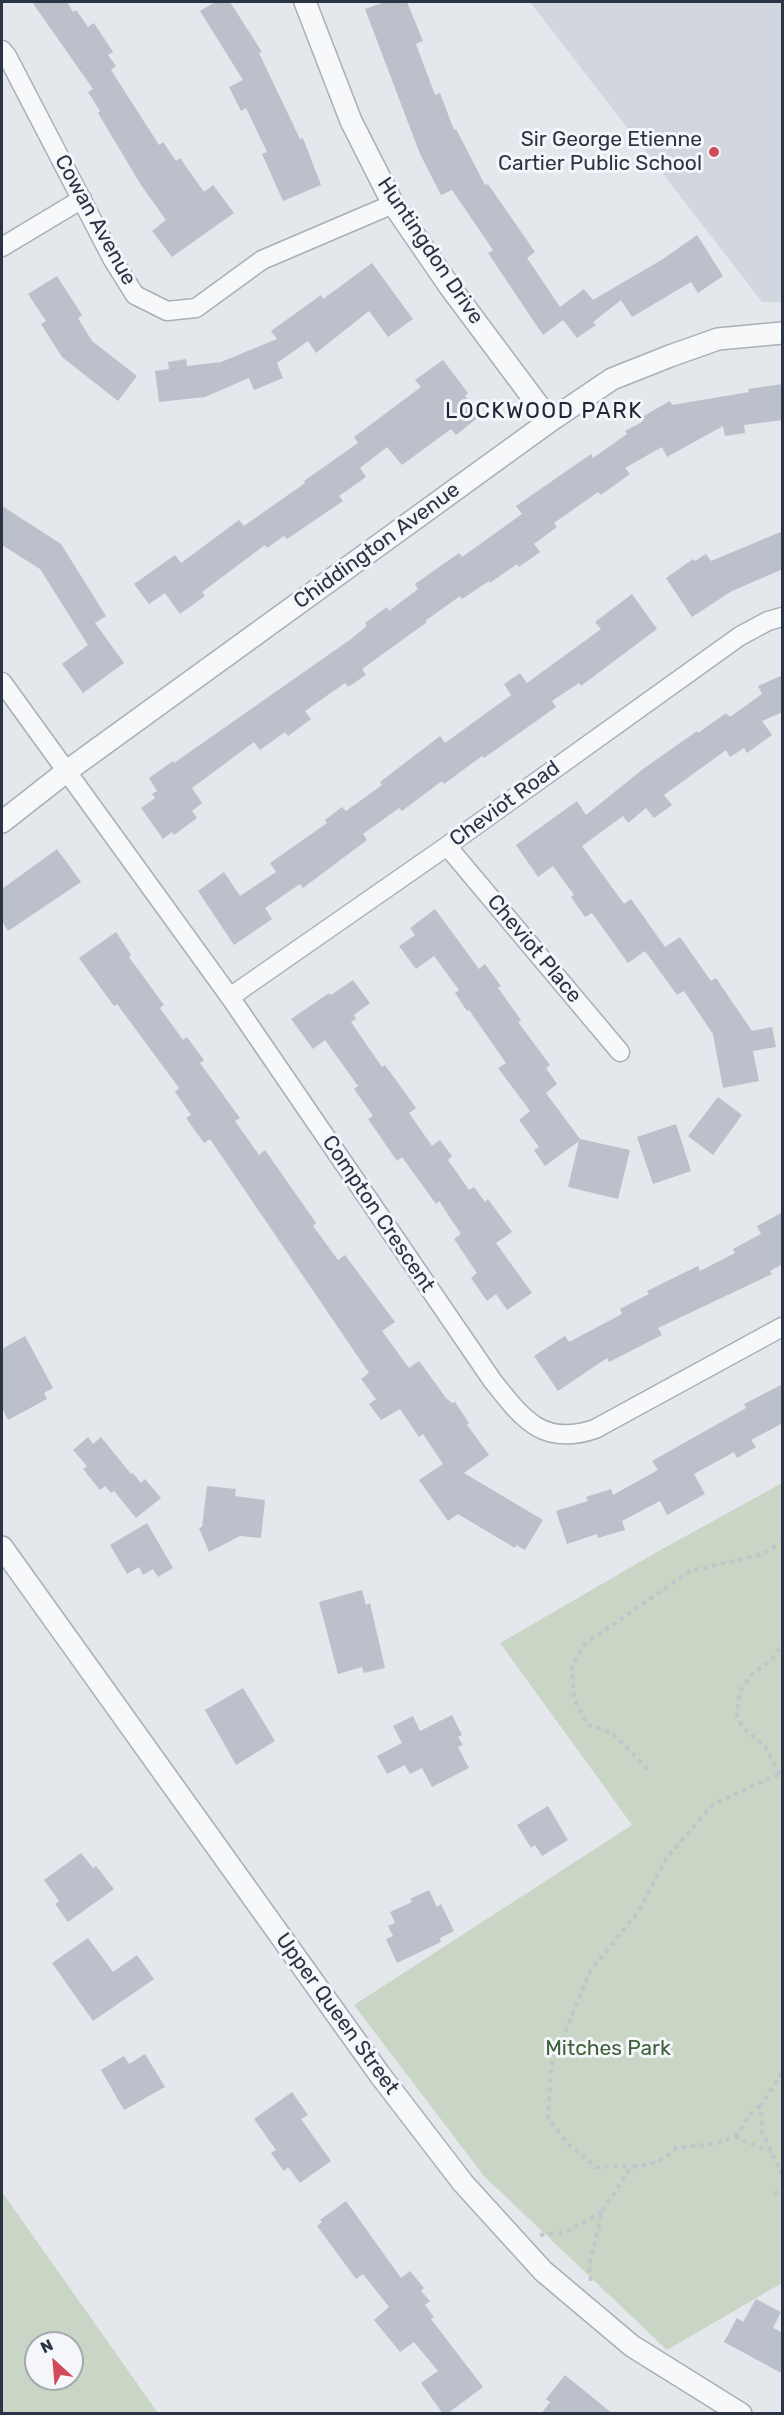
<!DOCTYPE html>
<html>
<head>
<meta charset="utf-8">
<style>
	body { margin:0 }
	#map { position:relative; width:784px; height:2415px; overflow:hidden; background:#e4e7ec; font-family:Rubik,sans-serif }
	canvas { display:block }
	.frame { position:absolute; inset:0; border:3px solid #2b3445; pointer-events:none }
	.north { position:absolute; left:24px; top:2331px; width:60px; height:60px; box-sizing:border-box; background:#f4f6f9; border:2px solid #a4a8b1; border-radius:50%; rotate:334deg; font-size:16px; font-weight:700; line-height:24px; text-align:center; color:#2b3445 }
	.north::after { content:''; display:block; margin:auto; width:21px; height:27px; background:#d1495b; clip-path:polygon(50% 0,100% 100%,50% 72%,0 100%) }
</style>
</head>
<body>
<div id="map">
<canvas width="784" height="2415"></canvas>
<div class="frame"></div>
<div class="north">N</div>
</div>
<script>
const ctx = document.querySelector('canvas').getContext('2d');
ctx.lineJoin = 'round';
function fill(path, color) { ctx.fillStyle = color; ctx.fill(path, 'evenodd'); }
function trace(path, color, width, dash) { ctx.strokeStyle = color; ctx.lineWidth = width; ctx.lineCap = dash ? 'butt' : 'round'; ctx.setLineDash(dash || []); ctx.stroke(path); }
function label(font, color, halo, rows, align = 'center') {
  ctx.font = font + ' Rubik,sans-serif'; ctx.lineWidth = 6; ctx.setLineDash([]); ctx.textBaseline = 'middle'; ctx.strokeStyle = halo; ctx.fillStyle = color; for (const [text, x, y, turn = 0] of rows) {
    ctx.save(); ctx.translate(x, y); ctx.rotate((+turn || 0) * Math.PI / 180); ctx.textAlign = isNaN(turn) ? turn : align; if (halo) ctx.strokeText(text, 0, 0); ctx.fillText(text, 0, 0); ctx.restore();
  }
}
const built = new Path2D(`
	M 530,2 L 782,2 L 782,302 L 762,302 Z`);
const green = new Path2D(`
	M 782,1483 L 782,2283 L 667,2350 L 484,2176 L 354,2005 L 632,1825 L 500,1643 L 664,1548 Z
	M 2,2192 L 158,2413 L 2,2413 ZM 36,2343 L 72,2343 L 72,2379 L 36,2379 Z`);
const building = new Path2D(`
	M 32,2 L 67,2 L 73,12 L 76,10 L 88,27 L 94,23 L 113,52 L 108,55 L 116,66 L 111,70 L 159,145 L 163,142 L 176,161 L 180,158 L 204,192 L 213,185 L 234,213 L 172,257 L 152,231 L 166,220 L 141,185 L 98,113 L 100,111 L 88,92 L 93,89 Z
	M 215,2 L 230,2 L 262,52 L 259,53 L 300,139 L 303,138 L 321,185 L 283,201 L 262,154 L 267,152 L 246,108 L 241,111 L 229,87 L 243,80 L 200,11 Z
	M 385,2 L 407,2 L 423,41 L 416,44 L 435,95 L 440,93 L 454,130 L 456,129 L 485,185 L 488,184 L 535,252 L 527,258 L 560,307 L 584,289 L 593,300 L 663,259 L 697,235 L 723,276 L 698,293 L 691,282 L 632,317 L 621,300 L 593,322 L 596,325 L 577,338 L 563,320 L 543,335 L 488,253 L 493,250 L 452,190 L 441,195 L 420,154 L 365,9 Z
	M 372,263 L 413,319 L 388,337 L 369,311 L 316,353 L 308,341 L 277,363 L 283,378 L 254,390 L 249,378 L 205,397 L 159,402 L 155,371 L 169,369 L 168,362 L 186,359 L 187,366 L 221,362 L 277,339 L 271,331 L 321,295 L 323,299 Z
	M 57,276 L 82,315 L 78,318 L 92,341 L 137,376 L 118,401 L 62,357 L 41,324 L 46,321 L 28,294 Z
	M 443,360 L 468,393 L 465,396 L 480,416 L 456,435 L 451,429 L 402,465 L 387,447 L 360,468 L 366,477 L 339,496 L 343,501 L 287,539 L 284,536 L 267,548 L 265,545 L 202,592 L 205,596 L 180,614 L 165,593 L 149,604 L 134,584 L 175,555 L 181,563 L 239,520 L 244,526 L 305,483 L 304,481 L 358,443 L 354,437 L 421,387 L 415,380 Z
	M 783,384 L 783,420 L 744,425 L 745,433 L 725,436 L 723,426 L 667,457 L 662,447 L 625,468 L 630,474 L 601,495 L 598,492 L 554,523 L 557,527 L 534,544 L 540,552 L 519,567 L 517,564 L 490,583 L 489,581 L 462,599 L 460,596 L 425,621 L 427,622 L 362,669 L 366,675 L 348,687 L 345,683 L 305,711 L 311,719 L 288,736 L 285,732 L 260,750 L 254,742 L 192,788 L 202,803 L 192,811 L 197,818 L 174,835 L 172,832 L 163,839 L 141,808 L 155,798 L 152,794 L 157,791 L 149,778 L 173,761 L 174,763 L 351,639 L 367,626 L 365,623 L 387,607 L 389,611 L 418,589 L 415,584 L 459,553 L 462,557 L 522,514 L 516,506 L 591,454 L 593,458 L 627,434 L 625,431 L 642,422 L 640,418 L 670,401 L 672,405 L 749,392 L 748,389 Z
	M 2,506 L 61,544 L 106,616 L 95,623 L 124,663 L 83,693 L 62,664 L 88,645 L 40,569 L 2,545 Z
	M 783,531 L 783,569 L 732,591 L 692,617 L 666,578 L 693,559 L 695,561 L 706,554 L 711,561 Z
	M 632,594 L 657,629 L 581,686 L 579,683 L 552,701 L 556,707 L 484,758 L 482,756 L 444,784 L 442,781 L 402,811 L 399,808 L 363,834 L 367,840 L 303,888 L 300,884 L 265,908 L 272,919 L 234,945 L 198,891 L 224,872 L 240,896 L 276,872 L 270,863 L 327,823 L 325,820 L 342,807 L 346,811 L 382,785 L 380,782 L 440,736 L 445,743 L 507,698 L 511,695 L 504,684 L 520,673 L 527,683 L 601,629 L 595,622 Z
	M 783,675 L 783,712 L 762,721 L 772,735 L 747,753 L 744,748 L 730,757 L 726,750 L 664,795 L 672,805 L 654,818 L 646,808 L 628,823 L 623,816 L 582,846 L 624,904 L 631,899 L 665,947 L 680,937 L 711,981 L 716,978 L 752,1031 L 772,1027 L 776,1047 L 753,1051 L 759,1081 L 723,1088 L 713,1034 L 684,991 L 677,995 L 645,951 L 628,963 L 592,913 L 585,917 L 571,897 L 574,895 L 553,866 L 538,877 L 516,845 L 577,801 L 586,815 L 643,769 L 697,731 L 698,733 L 726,713 L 730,717 L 762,694 L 758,686 Z
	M 57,849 L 81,882 L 8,931 L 2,921 L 2,889 Z
	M 435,909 L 479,969 L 485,964 L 501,986 L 498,988 L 521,1020 L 518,1022 L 550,1065 L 546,1068 L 557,1084 L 546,1093 L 580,1139 L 630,1150 L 618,1199 L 568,1187 L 579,1141 L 545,1166 L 534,1150 L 539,1147 L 519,1120 L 530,1111 L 498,1068 L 506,1063 L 469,1010 L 467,1011 L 455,993 L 459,990 L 434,956 L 416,969 L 399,946 L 415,935 L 410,928 Z
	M 116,932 L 131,955 L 129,957 L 164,1005 L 160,1008 L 183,1040 L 187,1037 L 204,1060 L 200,1063 L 240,1118 L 235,1121 L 259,1155 L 265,1150 L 316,1223 L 313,1226 L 338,1260 L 345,1255 L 395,1322 L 382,1331 L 409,1368 L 419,1361 L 446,1398 L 452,1403 L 455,1402 L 469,1423 L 467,1425 L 489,1455 L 464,1473 L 543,1520 L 525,1550 L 516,1545 L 515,1548 L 458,1514 L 448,1521 L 419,1480 L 443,1464 L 423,1434 L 419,1437 L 400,1409 L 381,1420 L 369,1404 L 376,1399 L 361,1379 L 369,1373 L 210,1139 L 204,1143 L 186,1118 L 191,1115 L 175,1092 L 179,1088 L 117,1004 L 114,1006 L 79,958 Z
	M 353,980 L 370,1003 L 354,1015 L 356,1019 L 351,1022 L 382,1067 L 385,1065 L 416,1108 L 409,1113 L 432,1146 L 440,1140 L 452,1156 L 448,1160 L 469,1190 L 474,1187 L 485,1202 L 488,1199 L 512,1232 L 496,1243 L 532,1293 L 507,1310 L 496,1294 L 487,1301 L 471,1278 L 477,1273 L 454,1239 L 461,1234 L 439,1201 L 436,1204 L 402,1157 L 397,1161 L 368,1119 L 373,1116 L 354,1089 L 358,1086 L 325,1040 L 313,1049 L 291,1019 L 329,993 L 331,995 Z
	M 718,1097 L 742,1115 L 713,1155 L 688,1136 Z
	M 676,1124 L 691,1171 L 653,1184 L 637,1137 Z
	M 783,1212 L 783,1264 L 770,1271 L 772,1274 L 658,1328 L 662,1335 L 609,1362 L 607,1358 L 558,1391 L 534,1356 L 565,1336 L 569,1342 L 622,1314 L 620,1309 L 649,1294 L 647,1291 L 698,1266 L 700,1271 L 735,1253 L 733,1249 L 761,1234 L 757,1226 Z
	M 25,1336 L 53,1388 L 44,1393 L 47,1399 L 8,1420 L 2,1408 L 2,1349 Z
	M 783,1384 L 783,1423 L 751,1440 L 756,1447 L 737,1458 L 734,1452 L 694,1474 L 705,1494 L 667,1515 L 660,1501 L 622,1521 L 625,1530 L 598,1538 L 597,1534 L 567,1544 L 556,1511 L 588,1501 L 586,1497 L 611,1489 L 613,1495 L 658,1470 L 652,1461 L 746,1408 L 744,1404 Z
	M 88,1437 L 93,1444 L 101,1437 L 131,1474 L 133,1473 L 141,1483 L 145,1479 L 161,1498 L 136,1518 L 114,1491 L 111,1493 L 105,1486 L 100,1490 L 83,1469 L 87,1466 L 73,1450 Z
	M 207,1486 L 236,1489 L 235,1496 L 265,1500 L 261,1538 L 240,1536 L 209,1552 L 199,1528 L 202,1527 Z
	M 147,1523 L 173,1568 L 158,1577 L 153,1569 L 143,1575 L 139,1567 L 127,1574 L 110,1545 Z
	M 362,1590 L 366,1605 L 370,1603 L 385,1668 L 364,1673 L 362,1667 L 338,1674 L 319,1602 Z
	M 243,1688 L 275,1741 L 236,1765 L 205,1710 Z
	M 452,1715 L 462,1735 L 458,1737 L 463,1745 L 458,1747 L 469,1768 L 432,1787 L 422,1768 L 410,1774 L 405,1765 L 387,1774 L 377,1756 L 402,1743 L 393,1726 L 413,1716 L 420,1731 Z
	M 548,1806 L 568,1840 L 542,1856 L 535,1845 L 531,1848 L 517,1825 Z
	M 81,1853 L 93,1868 L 96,1866 L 114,1889 L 68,1922 L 55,1904 L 59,1901 L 44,1880 Z
	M 429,1890 L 437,1907 L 441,1904 L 454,1931 L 440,1938 L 441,1942 L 397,1963 L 386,1939 L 393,1936 L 388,1926 L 395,1923 L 390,1912 L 412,1902 L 410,1899 Z
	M 88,1938 L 113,1972 L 137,1955 L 154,1979 L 93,2021 L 52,1963 Z
	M 145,2054 L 165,2087 L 124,2110 L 101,2070 L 124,2056 L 129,2064 Z
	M 292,2092 L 308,2115 L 301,2119 L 331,2161 L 300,2183 L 288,2167 L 284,2171 L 271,2153 L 276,2150 L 254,2119 Z
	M 346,2201 L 401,2278 L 410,2271 L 424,2288 L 421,2291 L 430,2301 L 425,2305 L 434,2317 L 431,2319 L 483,2387 L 447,2414 L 443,2414 L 421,2383 L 438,2371 L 414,2342 L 400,2352 L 374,2320 L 389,2307 L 363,2274 L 356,2279 L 317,2226 L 322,2222 L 320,2220 Z
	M 756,2299 L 781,2312 L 773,2328 L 783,2333 L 783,2374 L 724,2342 L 737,2318 L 743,2322 Z
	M 565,2375 L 613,2414 L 541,2414 L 550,2402 L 546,2399 Z`);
const path = new Path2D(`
	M 648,1769 L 612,1733 L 588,1725 L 574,1699 L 572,1665 L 585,1644 L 690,1571 L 759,1555 L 782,1543
	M 780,1774 L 764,1745 L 743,1728 L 737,1716 L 740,1691 L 752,1674 L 771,1660 L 782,1645
	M 782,2073 L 761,2105 L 762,2131 L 782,2175
	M 735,2137 L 753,2111 L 761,2105
	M 636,2166 L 596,2167 L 568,2144 L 548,2118 L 551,2067 L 590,1971 L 639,1911 L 666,1859 L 713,1804 L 782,1773
	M 774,2194 L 782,2188
	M 540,2235 L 566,2232 L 602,2212
	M 591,2281 L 589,2267 L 602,2212 L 631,2167 C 650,2165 663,2162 676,2148 L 713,2144 L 735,2137 L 773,2153`);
const minor = new Path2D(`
	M 2,50 L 7,56 L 113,260 L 135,295 L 167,311 L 196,308 L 262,260 L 393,204
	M 2,247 L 82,199
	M 2,682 L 230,997 L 492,1380 C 522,1418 542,1447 595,1429 L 782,1327
	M 447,846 L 620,1052
	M 230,997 L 447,846 L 740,636 L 768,621 L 782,617`);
const tertiary = new Path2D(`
	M 305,2 L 351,121 L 393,204 L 450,287 L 550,421
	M 2,822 L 67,771 L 550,421 L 612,379 L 670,356 L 718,339 L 782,333
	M 2,1547 L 380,2075 L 463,2183 L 543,2271 L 632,2346 L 741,2414`);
const markers = [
	[714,152,6,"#d1495b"]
];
const poiNames = [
	["Sir George Etienne",702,140],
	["Cartier Public School",702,164]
];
const streetNames = [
	["Cowan Avenue",95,220,61],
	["Huntingdon Drive",430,251,56],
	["Chiddington Avenue",377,546,-36],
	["Cheviot Road",505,804,-36],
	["Cheviot Place",534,949,50],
	["Compton Crescent",378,1214,56],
	["Upper Queen Street",337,2014,54]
];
const parkNames = [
	["Mitches Park",608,2049]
];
const neighbourhoodNames = [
	["LOCKWOOD PARK",544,412]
];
fill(built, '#d2d6de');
fill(green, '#c9d6c5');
fill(building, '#bbc0ca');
trace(minor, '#a9aeb7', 21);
trace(tertiary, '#a9aeb7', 24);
trace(path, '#c2c5cb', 4, [4.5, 4.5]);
trace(minor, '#f7f8fa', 18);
trace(tertiary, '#f7f8fa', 21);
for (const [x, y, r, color] of markers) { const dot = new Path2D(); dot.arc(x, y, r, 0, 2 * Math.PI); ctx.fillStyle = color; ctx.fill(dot); trace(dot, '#f4f6f9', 2); }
label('21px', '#2b3445', '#f4f6f9', poiNames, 'right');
label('21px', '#2b3445', '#f4f6f9', streetNames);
label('21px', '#3f6138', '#f4f6f9', parkNames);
ctx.letterSpacing = '1.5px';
label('22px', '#1d2536', '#f4f6f9', neighbourhoodNames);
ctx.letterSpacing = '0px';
</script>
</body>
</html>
